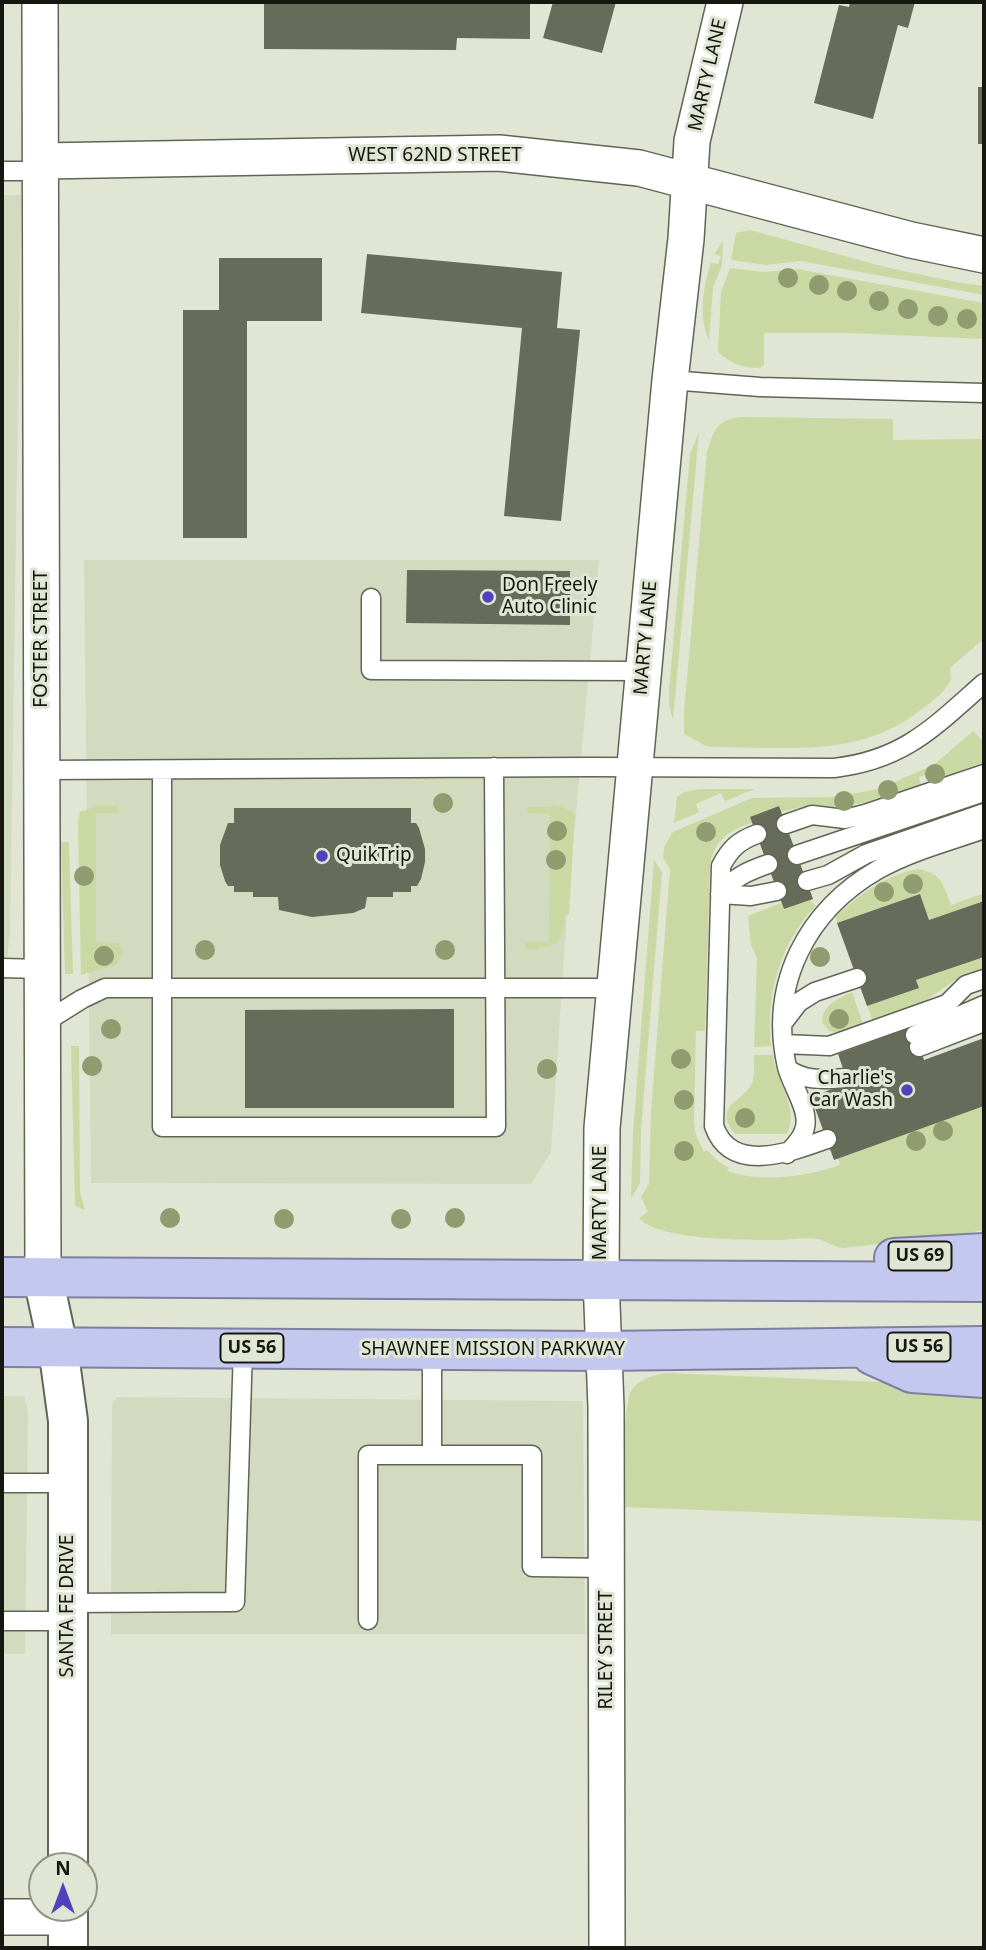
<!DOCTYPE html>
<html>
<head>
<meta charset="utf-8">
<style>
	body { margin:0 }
	#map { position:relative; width:986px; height:1950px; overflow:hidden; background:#e0e6d3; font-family:"Noto Sans",sans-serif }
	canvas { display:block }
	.frame { position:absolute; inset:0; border:4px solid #151710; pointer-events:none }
	.north { position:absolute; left:28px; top:1852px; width:70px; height:70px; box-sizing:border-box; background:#e0e6d3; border:2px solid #8f9385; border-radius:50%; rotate:0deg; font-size:19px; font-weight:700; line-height:28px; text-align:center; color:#151710 }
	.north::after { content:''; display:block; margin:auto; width:24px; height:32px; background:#4e43ba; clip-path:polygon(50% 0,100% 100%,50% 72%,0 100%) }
</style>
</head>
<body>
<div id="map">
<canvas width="986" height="1950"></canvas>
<div class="frame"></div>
<div class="north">N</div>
</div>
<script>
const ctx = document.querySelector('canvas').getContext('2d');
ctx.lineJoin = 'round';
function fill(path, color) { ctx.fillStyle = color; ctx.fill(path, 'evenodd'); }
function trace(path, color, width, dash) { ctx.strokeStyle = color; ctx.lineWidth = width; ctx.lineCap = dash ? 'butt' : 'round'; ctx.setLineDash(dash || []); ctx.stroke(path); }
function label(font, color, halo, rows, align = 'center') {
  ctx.font = font + ' "Noto Sans",sans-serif'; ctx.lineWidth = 6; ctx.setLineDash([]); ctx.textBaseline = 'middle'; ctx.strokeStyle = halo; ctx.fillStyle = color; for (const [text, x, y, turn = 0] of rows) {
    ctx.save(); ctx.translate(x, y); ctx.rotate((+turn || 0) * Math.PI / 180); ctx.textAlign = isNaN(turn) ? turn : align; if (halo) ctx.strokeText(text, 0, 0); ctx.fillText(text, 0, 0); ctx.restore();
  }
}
const built = new Path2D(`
	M 2,195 L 21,195 L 10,933 L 2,1004 Z
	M 84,560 L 599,560 L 567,912 L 551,1152 L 531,1184 L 91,1183 Z
	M 2,1396 L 24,1396 L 28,1412 L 25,1654 L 2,1654 Z
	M 117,1397 L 583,1401 L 585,1634 L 111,1634 L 112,1404 Z`);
const green = new Path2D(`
	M 750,230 L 885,267 L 956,282 L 984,286 L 984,295 L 801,261 L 766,265 L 731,260 L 736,233 Z
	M 723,241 L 722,265 L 713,288 L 709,340 C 698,318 703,285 711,263 L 718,264 L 721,256 L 714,254 Z
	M 730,268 L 763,272 L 797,269 L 984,303 L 984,339 L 850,333 L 764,333 L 764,365 L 760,368 C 743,368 731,364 718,352 L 721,292 Z
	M 743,417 L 893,419 L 893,440 L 980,439 L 984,443 L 984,643 L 981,641 L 950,668 L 951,679 C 946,691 932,702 921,710 C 859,758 790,747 715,747 L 706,746 L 684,734 L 684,713 L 707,452 C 714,430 716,419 743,417 Z
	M 699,432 L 673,720 L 669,706 L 669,690 L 690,454 Z
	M 973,731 L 984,742 L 984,762 L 929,782 L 926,775 L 919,777 L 921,785 L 863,803 L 834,807 L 810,805 L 781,812 L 779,806 L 751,817 L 752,823 C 729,830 714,840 710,866 L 705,1031 L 696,1031 L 694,1123 L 696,1135 L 704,1152 L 707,1150 L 719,1162 L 729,1168 L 727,1171 C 762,1183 806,1177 840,1165 L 838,1158 L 984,1106 L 984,1230 L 952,1236 L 843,1248 C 833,1247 827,1241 818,1239 C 807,1237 791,1239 780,1240 C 749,1240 659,1241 639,1218 L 648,1212 L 641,1197 L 649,1184 L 651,1112 L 670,869 L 663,858 L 664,847 L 673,832 L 752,798 L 832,797 L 879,789 L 935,764 Z
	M 699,789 L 755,789 L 725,801 L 721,793 L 696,804 L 699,812 L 674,823 L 677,797 L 684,792 Z
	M 100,805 L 118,806 L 119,813 L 96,813 L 96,942 L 119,943 C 123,950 122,960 115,965 L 81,975 L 78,825 L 80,812 Z
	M 551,805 L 563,807 L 575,813 L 569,914 L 565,915 C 563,935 563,947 539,947 L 539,950 L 526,950 L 525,942 L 549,942 L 550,814 L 527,813 L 527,807 L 551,807 Z
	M 61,842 L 69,842 L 73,974 L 65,974 Z
	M 654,860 L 662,872 L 641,1130 L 640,1183 L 631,1199 L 633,1133 Z
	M 919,869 C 943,874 943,885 951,905 L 984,893 L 984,901 L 929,920 L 920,894 L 837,923 L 836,916 C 860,895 886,874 919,869 Z
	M 810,900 L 816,906 C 780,941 765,998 771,1046 L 754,1047 L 757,958 L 751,945 L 748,916 L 781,903 L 784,909 Z
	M 984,957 L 984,970 L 955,980 L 921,1004 L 873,1021 L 867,1006 L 919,988 L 916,980 Z
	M 852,992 L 863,1024 L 841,1033 L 829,1031 L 822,1022 C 823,1004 837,1000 852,992 Z
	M 71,1046 L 79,1046 L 80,1192 L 85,1210 L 75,1206 Z
	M 754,1055 L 773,1055 C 776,1080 800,1110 787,1134 L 735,1134 C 712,1105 743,1102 752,1083 C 755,1075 754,1064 754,1055 Z
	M 667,1373 L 902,1383 L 984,1394 L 984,1521 L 625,1507 C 625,1484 621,1403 633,1388 C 641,1378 655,1375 667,1373 Z`);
const building = new Path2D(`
	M 264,2 L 530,2 L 530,39 L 457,38 L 456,50 L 264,49 Z
	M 553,2 L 616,2 L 602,53 L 543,38 Z
	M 850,2 L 915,2 L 908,28 L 898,25 L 873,119 L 814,103 L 839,5 L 849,7 Z
	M 978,87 L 984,87 L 984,144 L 978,144 Z
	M 367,254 L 562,272 L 557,328 L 580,330 L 561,521 L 504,516 L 522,328 L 361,313 Z
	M 219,258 L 322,258 L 322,321 L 247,321 L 247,538 L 183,538 L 183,310 L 219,310 Z
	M 407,570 L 570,571 L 570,625 L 406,623 Z
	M 779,806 L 813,899 L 784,909 L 750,817 Z
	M 234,808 L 411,808 L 411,823 L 416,823 L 419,828 L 425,849 L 425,862 L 421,879 L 417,886 L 411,886 L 411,892 L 393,892 L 393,897 L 367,897 L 365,908 L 353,913 L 312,917 L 279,910 L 278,897 L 253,897 L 253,892 L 234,892 L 234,886 L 228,886 L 225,881 L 220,865 L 220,845 L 228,823 L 234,823 Z
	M 920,894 L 929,920 L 984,901 L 984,957 L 916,980 L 919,988 L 867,1006 L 837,923 Z
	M 454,1009 L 454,1108 L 245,1108 L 245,1010 Z
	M 912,1027 L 924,1060 L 984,1038 L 984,1106 L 834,1160 L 811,1097 L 848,1083 L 838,1054 Z`);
const service = new Path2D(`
	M 2,171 L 27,171 L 42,161
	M 670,380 L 760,387 L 984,393
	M 371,598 L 371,670 L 643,671
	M 42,770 L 589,767 L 834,768 C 904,760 934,727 984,683
	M 162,770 L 162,1127 L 496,1127 L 494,767
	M 786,824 L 812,815 L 845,819 L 865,814 L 984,774
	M 757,834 C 738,841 730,849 721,866 L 714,1126 C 731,1175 791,1152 827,1139
	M 797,855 L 984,792
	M 807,881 L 828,875 L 866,854 L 984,813
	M 720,894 L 751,896 L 777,891
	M 720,894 C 734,877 748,871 768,864
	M 2,968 L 42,969
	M 42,1024 L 82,999 L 105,988 L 616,988
	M 782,1024 L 799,1002 L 815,992 L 857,978
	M 915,1035 L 984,1005
	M 784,1044 L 829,1046 L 947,1004 L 966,985 L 984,979
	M 919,1047 L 984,1022
	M 788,1069 C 806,1082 825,1079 846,1078
	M 787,1154 C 792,1148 800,1141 803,1133 C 813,1114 792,1087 787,1067 C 768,984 807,910 879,869 C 911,851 950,841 984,829
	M 432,1349 L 432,1454
	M 2,1483 L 68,1483
	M 68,1603 L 235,1602 L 243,1348
	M 368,1620 L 368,1455 L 532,1455 L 532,1567 L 607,1568
	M 2,1621 L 68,1621`);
const minor = new Path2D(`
	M 40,2 L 43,1277
	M 42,161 L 499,153 L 639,168 L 911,240 L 984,255
	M 2,1917 L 68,1917
	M 607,1948 L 606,1407 L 601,1279 L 602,1128 L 670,380 L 686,239 L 692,141 L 725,2`);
const tertiary = new Path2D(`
	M 43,1277 L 58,1347 L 68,1421 L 68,1866
	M 68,1908 L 68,1948`);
const trunk = new Path2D(`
	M 894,1258 L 984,1253
	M 2,1277 L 984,1282
	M 2,1347 L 602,1351 L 984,1346
	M 872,1355 L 912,1373 L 984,1378`);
const trees = [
	[788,278],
	[819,285],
	[847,291],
	[879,301],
	[908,309],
	[938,316],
	[967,319],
	[935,774],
	[888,790],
	[844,801],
	[443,803],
	[557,831],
	[706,832],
	[556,860],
	[84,876],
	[913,884],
	[884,892],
	[205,950],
	[445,950],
	[104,956],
	[820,957],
	[839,1019],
	[111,1029],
	[681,1059],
	[92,1066],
	[547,1069],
	[684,1100],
	[745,1118],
	[943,1131],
	[916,1141],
	[684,1151],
	[170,1218],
	[455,1218],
	[284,1219],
	[401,1219]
];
const markers = [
	[488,597,7,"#4e43ba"],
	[322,856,7,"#4e43ba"],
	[907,1090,7,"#4e43ba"]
];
const shields = [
	[920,1256,63],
	[919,1347,63],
	[252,1348,63]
];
const shieldNames = [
	["US 69",920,1256],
	["US 56",919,1347],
	["US 56",252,1348]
];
const streetNames = [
	["MARTY LANE",708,75,-77],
	["WEST 62ND STREET",435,156],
	["MARTY LANE",646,638,-85],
	["FOSTER STREET",42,639,-90],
	["MARTY LANE",601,1203,-90],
	["SHAWNEE MISSION PARKWAY",493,1350],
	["SANTA FE DRIVE",68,1606,-90],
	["RILEY STREET",607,1650,-90]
];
const poiNames = [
	["Don Freely",502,586],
	["Auto Clinic",502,608],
	["QuikTrip",336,856],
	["Charlie's",893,1079,"right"],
	["Car Wash",893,1101,"right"]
];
fill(built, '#d2dac0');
fill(green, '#cad9a3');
fill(building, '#666b5a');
trace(service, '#606555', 21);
trace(minor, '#606555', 38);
trace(tertiary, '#606555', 42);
trace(trunk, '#7d809e', 42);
trace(service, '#fff', 18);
trace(minor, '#fff', 35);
trace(tertiary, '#fff', 38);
trace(trunk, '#c4c7ee', 38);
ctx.fillStyle = '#909b6f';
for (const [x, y] of trees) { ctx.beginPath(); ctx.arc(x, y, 10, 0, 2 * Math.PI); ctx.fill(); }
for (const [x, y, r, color] of markers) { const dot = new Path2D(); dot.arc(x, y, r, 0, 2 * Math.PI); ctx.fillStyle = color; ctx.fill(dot); trace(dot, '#e0e6d3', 2.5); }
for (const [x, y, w] of shields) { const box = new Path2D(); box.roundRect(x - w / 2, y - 14.5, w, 29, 5); ctx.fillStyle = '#e0e6d3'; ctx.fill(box); trace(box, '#151710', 2); }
label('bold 18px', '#151710', null, shieldNames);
label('19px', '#151710', '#e0e6d3', streetNames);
label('19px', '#151710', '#e0e6d3', poiNames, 'left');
</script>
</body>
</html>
